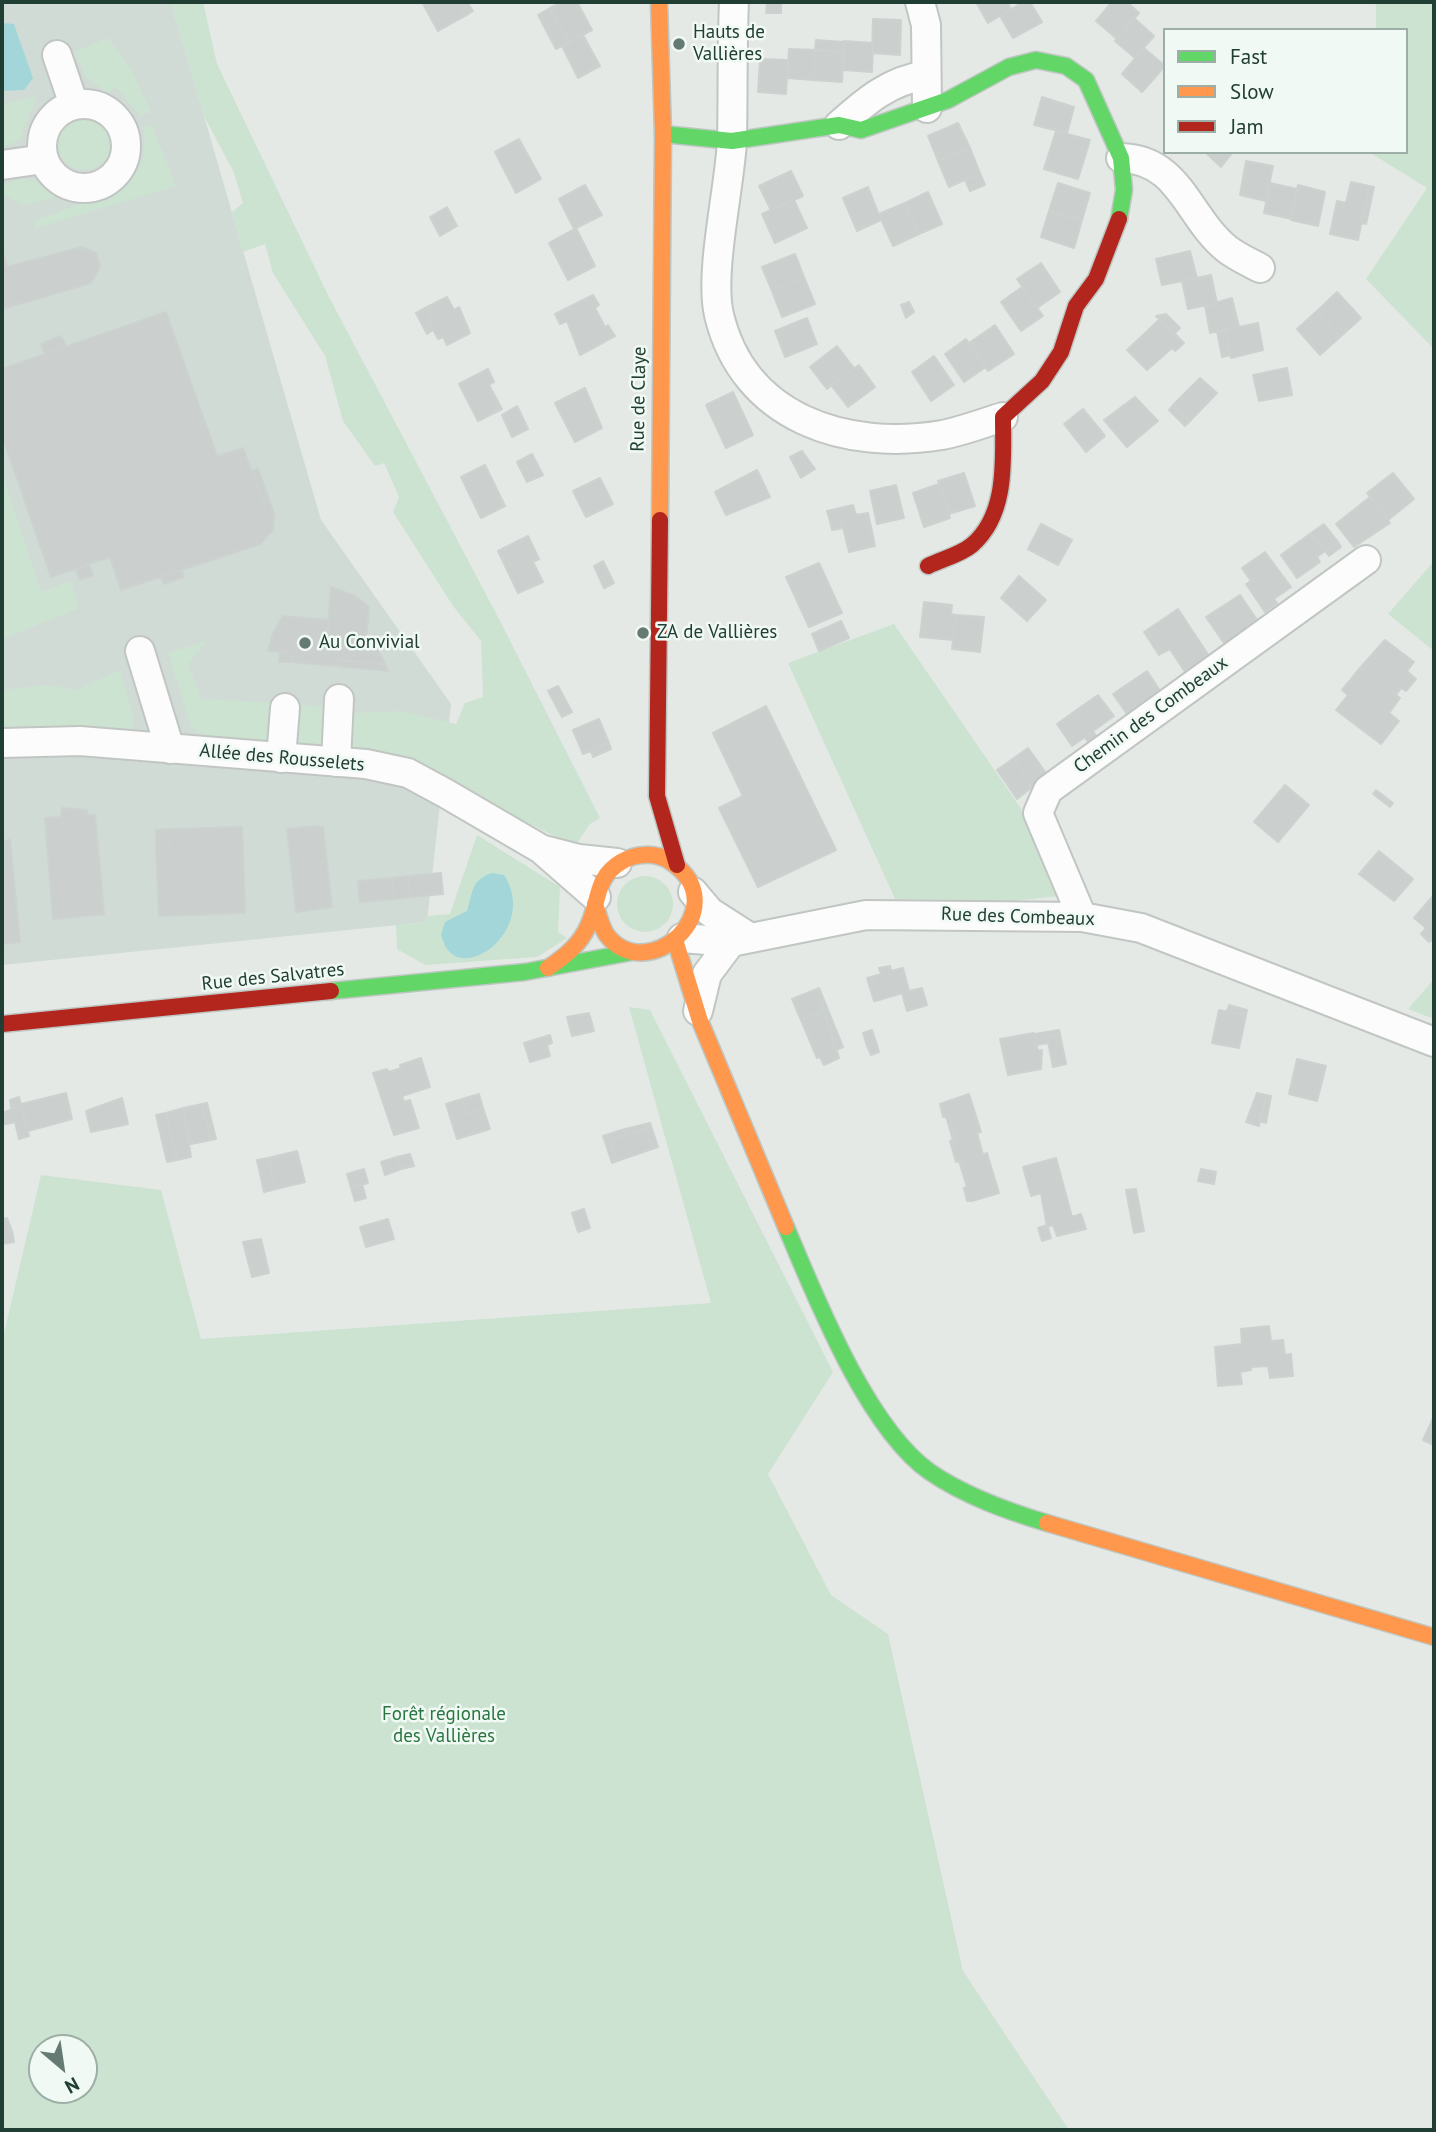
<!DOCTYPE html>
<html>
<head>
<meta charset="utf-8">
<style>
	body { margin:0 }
	#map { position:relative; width:1436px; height:2132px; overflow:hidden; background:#e4e9e6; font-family:"PT Sans",sans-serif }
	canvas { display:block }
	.frame { position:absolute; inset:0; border:4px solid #203e33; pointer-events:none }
	.legend { position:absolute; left:1163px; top:28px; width:245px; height:126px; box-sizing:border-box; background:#f1f9f4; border:2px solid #9daea7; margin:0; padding:9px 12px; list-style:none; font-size:21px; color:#203e33 }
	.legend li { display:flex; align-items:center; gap:14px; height:35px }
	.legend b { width:35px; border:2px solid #9daea7 }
	.north { position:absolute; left:28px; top:2034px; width:70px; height:70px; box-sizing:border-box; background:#f1f9f4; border:2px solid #9daea7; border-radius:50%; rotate:151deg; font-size:19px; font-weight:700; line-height:28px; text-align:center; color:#203e33 }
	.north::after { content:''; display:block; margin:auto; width:24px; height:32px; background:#657a72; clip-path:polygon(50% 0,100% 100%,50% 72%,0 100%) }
</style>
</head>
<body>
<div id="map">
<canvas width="1436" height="2132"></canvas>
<div class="frame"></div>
<ul class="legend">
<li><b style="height:9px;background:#63d668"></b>Fast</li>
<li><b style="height:9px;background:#ff974d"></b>Slow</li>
<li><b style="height:9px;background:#b3261e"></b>Jam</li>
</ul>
<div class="north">N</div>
</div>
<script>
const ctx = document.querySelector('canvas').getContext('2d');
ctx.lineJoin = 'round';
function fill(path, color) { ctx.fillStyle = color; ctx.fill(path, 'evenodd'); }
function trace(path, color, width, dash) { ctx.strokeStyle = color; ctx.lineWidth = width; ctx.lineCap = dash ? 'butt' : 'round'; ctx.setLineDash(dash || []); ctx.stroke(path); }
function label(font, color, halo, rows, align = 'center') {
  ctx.font = font + ' "PT Sans",sans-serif'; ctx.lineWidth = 5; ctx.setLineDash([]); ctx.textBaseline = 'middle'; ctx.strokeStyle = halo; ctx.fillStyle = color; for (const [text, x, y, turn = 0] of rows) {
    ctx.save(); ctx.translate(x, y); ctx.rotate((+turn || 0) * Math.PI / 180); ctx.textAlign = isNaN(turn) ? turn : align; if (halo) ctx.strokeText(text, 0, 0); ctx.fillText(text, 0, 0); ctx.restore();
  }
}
const built = new Path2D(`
	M 2,2 L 171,2 L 321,520 L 451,704 L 427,922 L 2,965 Z`);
const green = new Path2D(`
	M 171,2 L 203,2 L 217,64 L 329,297 L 498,617 L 600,818 L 590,824 L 575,846 L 475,797 L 413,759 L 362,754 L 351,749 L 346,739 L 351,713 L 401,711 L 456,724 L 465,703 L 483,697 L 481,641 L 453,606 L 393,512 L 399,497 L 384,463 L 375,466 L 343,421 L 325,356 L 273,273 L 265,244 L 243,252 L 232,212 L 243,203 L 234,173 L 204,116 Z
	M 1370,2 L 1434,2 L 1434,349 L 1366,279 L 1427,188 L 1369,152 L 1406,152 L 1406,30 L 1376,30 L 1376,5 Z
	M 108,38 L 131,69 L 151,112 L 140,116 L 118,89 L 114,88 L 108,93 L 86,77 L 74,52 Z
	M 37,96 L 20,140 L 2,147 L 2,104 Z
	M57 143a27 27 0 1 1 54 0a27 27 0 1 1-54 0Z
	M 152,125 L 176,186 L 35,228 L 34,220 C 50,216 64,210 80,204 C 85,202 91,204 96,202 C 130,192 151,162 143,127 Z
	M 21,179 L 35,180 L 56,197 L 24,205 L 2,194 L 2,185 Z
	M 2,472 L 41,592 L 71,581 L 79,608 L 2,639 Z
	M 1434,561 L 1434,651 L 1388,614 Z
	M 894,624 L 1020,807 L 1059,896 L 1011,901 L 895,899 L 788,663 Z
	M 206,641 L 188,664 L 202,699 L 277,703 L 272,746 L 203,739 L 191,726 L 168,653 Z
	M 120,670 L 134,720 L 133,727 L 125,734 L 2,734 L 2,690 L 46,685 L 77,690 Z
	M 296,703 L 330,709 L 326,748 L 294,746 Z
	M 477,835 L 560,887 L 558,932 L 567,938 L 537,957 L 425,965 L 397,949 L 396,925 L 427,922 L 428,916 L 450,914 Z
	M617 904a28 28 0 1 1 56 0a28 28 0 1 1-56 0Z
	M 1434,979 L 1434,1019 L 1408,1009 Z
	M 629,1007 L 650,1010 L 833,1372 L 768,1474 L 831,1595 L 888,1634 L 963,1971 L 1069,2130 L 2,2130 L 2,1342 L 41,1175 L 161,1190 L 201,1339 L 711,1303 ZM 42,2048 L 84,2048 L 84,2090 L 42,2090 Z`);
const water = new Path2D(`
	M 2,23 L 14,24 L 33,78 L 24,90 L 2,91 Z
	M 492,873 L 504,875 C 537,926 471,979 448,950 C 444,946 443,939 441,935 L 445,922 L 467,911 C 473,892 471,880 492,873 Z`);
const building = new Path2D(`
	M 422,2 L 457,2 L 465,16 L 438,31 Z
	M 457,2 L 467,2 L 473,11 L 465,16 Z
	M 562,2 L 577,2 L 592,30 L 569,42 L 550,8 Z
	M 767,2 L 781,2 L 781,13 L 766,13 Z
	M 976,2 L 1007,2 L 1011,9 L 988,23 Z
	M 1023,2 L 1030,2 L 1042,22 L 1013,38 L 1000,16 Z
	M 1112,2 L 1127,2 L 1139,13 L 1117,39 L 1096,21 Z
	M 550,8 L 569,42 L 556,49 L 538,15 Z
	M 1134,18 L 1154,36 L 1135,58 L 1115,41 Z
	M 873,19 L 901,20 L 900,55 L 872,53 Z
	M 583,35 L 600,66 L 578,78 L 562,46 Z
	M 816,40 L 844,42 L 843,52 L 815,50 Z
	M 844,41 L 873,43 L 872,72 L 843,70 Z
	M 1144,48 L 1165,66 L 1142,92 L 1122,74 Z
	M 789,49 L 815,50 L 813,80 L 787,78 Z
	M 815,50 L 843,52 L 842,82 L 813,80 Z
	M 760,59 L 788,60 L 786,94 L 758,92 Z
	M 1042,97 L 1074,107 L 1067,133 L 1034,125 Z
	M 958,123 L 970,148 L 938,161 L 928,136 Z
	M 1056,131 L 1090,140 L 1078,179 L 1044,169 Z
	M 519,139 L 541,179 L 516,193 L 495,152 Z
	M 970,148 L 980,173 L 949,187 L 938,161 Z
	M 1205,152 L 1233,152 L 1221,167 Z
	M 1246,161 L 1273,166 L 1266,201 L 1240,195 Z
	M 791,171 L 803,196 L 771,210 L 759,186 Z
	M 980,173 L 985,185 L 970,191 L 965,180 Z
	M 1351,182 L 1369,186 L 1358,240 L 1330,234 L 1337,201 L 1346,203 Z
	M 1058,183 L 1090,193 L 1082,220 L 1049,211 Z
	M 1270,183 L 1297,189 L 1292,219 L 1264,213 Z
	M 585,185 L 602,215 L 574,229 L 559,199 Z
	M 1298,185 L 1325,192 L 1318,226 L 1291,220 Z
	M 1369,186 L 1374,187 L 1366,224 L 1362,223 Z
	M 868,187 L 881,220 L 857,231 L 843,198 Z
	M 928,192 L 942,224 L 919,234 L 905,203 Z
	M 794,200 L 807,228 L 775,243 L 762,214 Z
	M 905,203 L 919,234 L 893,246 L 879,214 Z
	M 447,207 L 457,226 L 440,236 L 430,217 Z
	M 1049,211 L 1082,220 L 1074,248 L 1041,237 Z
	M 576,228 L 595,266 L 568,280 L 549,243 Z
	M 82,247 L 96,253 L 100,266 L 91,283 L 2,309 L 2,250 L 7,267 Z
	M 1190,251 L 1197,278 L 1162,285 L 1156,259 Z
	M 795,254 L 804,277 L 772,291 L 762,267 Z
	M 1041,263 L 1060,292 L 1037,308 L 1017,279 Z
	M 1211,275 L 1217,303 L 1188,309 L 1182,281 Z
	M 804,277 L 815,304 L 782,317 L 772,291 Z
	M 1022,287 L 1043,316 L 1021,331 L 1001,302 Z
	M 1337,292 L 1361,318 L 1340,337 L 1317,311 Z
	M 593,295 L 599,305 L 595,308 L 605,327 L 608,325 L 615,336 L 580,355 L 567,321 L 560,324 L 555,314 Z
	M 447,297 L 454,310 L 459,307 L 470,333 L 447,345 L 443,337 L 438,339 L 429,321 L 433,319 L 427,307 Z
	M 1232,298 L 1239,327 L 1210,333 L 1205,306 Z
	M 909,302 L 914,312 L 906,318 L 901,305 Z
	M 427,307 L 433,319 L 429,321 L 433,330 L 427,334 L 416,313 Z
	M 1317,311 L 1340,337 L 1320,355 L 1297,329 Z
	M 166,312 L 217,456 L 243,448 L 264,504 L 270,502 L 274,514 L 273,530 L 260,544 L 121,590 L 110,557 L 51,577 L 2,435 L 2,369 Z
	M 1166,314 L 1180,328 L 1174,334 L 1156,316 Z
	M 807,318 L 817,344 L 785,357 L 775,331 Z
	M 1160,319 L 1184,343 L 1175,351 L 1172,348 L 1147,370 L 1127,350 Z
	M 1258,323 L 1263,350 L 1231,358 L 1225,330 Z
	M 995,325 L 1014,354 L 988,371 L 969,343 Z
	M 1225,330 L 1230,355 L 1222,357 L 1217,331 Z
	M 61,336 L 66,347 L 45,354 L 41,344 Z
	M 966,339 L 986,367 L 964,382 L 945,354 Z
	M 837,346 L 854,368 L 827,389 L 810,367 Z
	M 934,356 L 954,385 L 931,401 L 912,372 Z
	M 859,365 L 875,387 L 848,407 L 831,385 Z
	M 1287,368 L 1292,395 L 1259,401 L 1253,375 Z
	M 488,369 L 494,382 L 489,385 L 502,409 L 478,421 L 459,384 Z
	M 1200,378 L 1217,393 L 1189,422 L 1173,405 Z
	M 585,388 L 602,428 L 575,442 L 555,403 Z
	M 733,392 L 753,435 L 726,448 L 706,405 Z
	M 1135,397 L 1158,421 L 1127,447 L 1104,420 Z
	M 1173,405 L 1189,422 L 1185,426 L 1169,410 Z
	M 517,406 L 528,429 L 512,437 L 502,415 Z
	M 1083,409 L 1105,436 L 1086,452 L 1064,424 Z
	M 802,451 L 815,469 L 801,478 L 790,457 Z
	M 532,454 L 543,475 L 527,482 L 517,462 Z
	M 485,465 L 505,506 L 481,518 L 461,477 Z
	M 258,469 L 270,502 L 264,504 L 252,471 Z
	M 757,470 L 770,497 L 726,515 L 715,492 Z
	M 964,473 L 975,506 L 949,514 L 938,481 Z
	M 1393,473 L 1414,499 L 1388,520 L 1367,493 Z
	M 600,478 L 613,504 L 586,517 L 573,491 Z
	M 939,484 L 950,518 L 924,527 L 913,493 Z
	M 896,485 L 904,518 L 877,524 L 870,491 Z
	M 1370,497 L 1390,523 L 1354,547 L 1336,524 Z
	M 853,505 L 856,515 L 868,513 L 875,546 L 849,552 L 841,519 L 830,521 L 827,511 Z
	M 841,519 L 843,528 L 832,530 L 830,521 Z
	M 1041,524 L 1072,540 L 1058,565 L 1028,549 Z
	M 1324,524 L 1338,542 L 1325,551 L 1311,533 Z
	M 1311,533 L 1325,551 L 1317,557 L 1320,562 L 1297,578 L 1281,555 Z
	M 528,536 L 539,559 L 533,562 L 543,582 L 518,593 L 498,551 Z
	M 1338,542 L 1341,547 L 1329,556 L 1325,551 Z
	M 1265,552 L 1291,587 L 1274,599 L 1277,603 L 1265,612 L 1246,584 L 1251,581 L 1242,568 Z
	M 603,561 L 614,583 L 604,588 L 594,566 Z
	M 819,563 L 842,613 L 809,627 L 786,577 Z
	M 89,565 L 93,575 L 80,580 L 76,569 Z
	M 181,570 L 184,577 L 164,584 L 161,577 Z
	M 1019,576 L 1046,600 L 1027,621 L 1001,598 Z
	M 331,587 L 355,596 L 369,607 L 366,641 L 373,641 L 385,664 L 338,660 L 338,666 L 325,665 Z
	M 1240,595 L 1258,621 L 1226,646 L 1206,617 Z
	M 924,602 L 952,605 L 951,614 L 956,615 L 953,640 L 920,637 Z
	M 1178,609 L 1211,659 L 1187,675 L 1170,649 L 1162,653 L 1147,630 Z
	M 956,615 L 984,617 L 980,652 L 952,649 Z
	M 283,616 L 329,620 L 325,665 L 291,662 L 292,653 L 268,651 L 273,633 Z
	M 841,621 L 849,638 L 819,651 L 812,634 Z
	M 1147,630 L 1162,653 L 1159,655 L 1144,632 Z
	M 1385,640 L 1414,662 L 1407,671 L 1416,679 L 1406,691 L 1401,688 L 1396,695 L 1360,668 Z
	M 280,652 L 292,653 L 291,662 L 279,662 Z
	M 338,660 L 385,664 L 388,671 L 338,666 Z
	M 1360,668 L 1400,698 L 1389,713 L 1399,721 L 1381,744 L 1336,710 L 1348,695 L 1342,690 Z
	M 1147,671 L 1164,697 L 1132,721 L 1113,694 Z
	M 558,686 L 572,712 L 562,717 L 548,691 Z
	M 1098,695 L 1114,716 L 1093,731 L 1098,739 L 1095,742 L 1075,711 Z
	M 766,706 L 836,850 L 758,887 L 719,808 L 743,796 L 713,733 Z
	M 1075,711 L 1095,742 L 1090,745 L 1085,737 L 1072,746 L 1057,724 Z
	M 599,719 L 609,743 L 583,754 L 573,730 Z
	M 609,743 L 611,749 L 593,757 L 591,751 Z
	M 1028,748 L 1046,773 L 1035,781 L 1037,784 L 1031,788 L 1014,758 Z
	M 1014,758 L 1031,788 L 1017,799 L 997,770 Z
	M 1285,785 L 1309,805 L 1278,842 L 1254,822 Z
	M 1376,790 L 1393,803 L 1390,807 L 1373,794 Z
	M 62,808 L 87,810 L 87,815 L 95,815 L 104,914 L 53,919 L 45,818 L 61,817 Z
	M 316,826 L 323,828 L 332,907 L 296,912 L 287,829 Z
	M 242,827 L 245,913 L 159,916 L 156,848 L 169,844 L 174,834 L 173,829 Z
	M 173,829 L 174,834 L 169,844 L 156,848 L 156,830 Z
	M 10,840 L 20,942 L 2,944 L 2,841 Z
	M 1379,851 L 1413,879 L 1394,901 L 1359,874 Z
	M 441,873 L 443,894 L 410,897 L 408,876 Z
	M 408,876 L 410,897 L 394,899 L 392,878 Z
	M 392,878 L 394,899 L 360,902 L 358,881 Z
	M 1432,897 L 1434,939 L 1429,942 L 1421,934 L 1426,928 L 1414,918 Z
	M 890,966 L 891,971 L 903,968 L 909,991 L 922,988 L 927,1005 L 907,1011 L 902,993 L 879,1000 L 871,977 L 881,974 L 879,968 Z
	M 871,977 L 879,1000 L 874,1001 L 867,978 Z
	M 819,988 L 843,1047 L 836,1050 L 817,989 Z
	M 817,989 L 824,1011 L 801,1020 L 792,999 Z
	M 1229,1005 L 1247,1010 L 1246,1015 L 1227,1011 Z
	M 1219,1010 L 1246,1015 L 1239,1048 L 1212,1043 Z
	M 824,1011 L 839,1058 L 824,1065 L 820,1057 L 817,1058 L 801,1020 Z
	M 589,1013 L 594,1031 L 572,1036 L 567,1017 Z
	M 872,1030 L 876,1042 L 867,1046 L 863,1033 Z
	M 1059,1030 L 1060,1034 L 1047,1037 L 1048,1043 L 1036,1045 L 1035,1034 Z
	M 1034,1033 L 1038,1051 L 1042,1050 L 1041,1069 L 1008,1075 L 1000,1039 Z
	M 1060,1034 L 1066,1064 L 1053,1067 L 1047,1037 Z
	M 550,1035 L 552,1043 L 547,1045 L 550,1056 L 530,1062 L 524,1043 Z
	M 876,1042 L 879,1052 L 871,1055 L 867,1046 Z
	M 421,1058 L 430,1087 L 402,1096 L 404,1102 L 410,1100 L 419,1128 L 394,1135 L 373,1073 L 387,1069 L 389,1072 L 401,1068 L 400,1065 Z
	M 1297,1059 L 1326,1066 L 1317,1101 L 1289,1094 Z
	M 66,1093 L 72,1119 L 28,1131 L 21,1104 Z
	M 1257,1093 L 1266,1095 L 1259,1126 L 1246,1122 Z
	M 479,1094 L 483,1108 L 467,1114 L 462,1099 Z
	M 969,1094 L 981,1132 L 977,1133 L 983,1155 L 987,1153 L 999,1193 L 972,1201 L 967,1201 L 964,1188 L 970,1186 L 962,1160 L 956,1162 L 950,1141 L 956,1139 L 949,1115 L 943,1117 L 940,1104 Z
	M 1266,1095 L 1271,1096 L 1266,1123 L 1260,1121 Z
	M 19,1097 L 21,1106 L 11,1108 L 10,1100 Z
	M 122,1098 L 128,1124 L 91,1132 L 86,1111 Z
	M 462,1099 L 467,1114 L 483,1108 L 490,1129 L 457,1139 L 446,1104 Z
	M 207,1103 L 216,1139 L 211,1140 L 202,1104 Z
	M 202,1104 L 211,1140 L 191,1144 L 183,1108 Z
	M 21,1106 L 29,1136 L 19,1139 L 15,1122 L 2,1125 L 2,1113 Z
	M 183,1108 L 191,1157 L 177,1160 L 166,1113 Z
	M 166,1113 L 177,1160 L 167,1162 L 156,1115 Z
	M 949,1115 L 956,1139 L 953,1140 L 946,1116 Z
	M 650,1123 L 651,1126 L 627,1135 L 625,1129 Z
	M 651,1126 L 658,1147 L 652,1149 L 645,1128 Z
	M 645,1128 L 652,1149 L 617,1161 L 610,1141 Z
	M 625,1129 L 627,1135 L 610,1141 L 617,1161 L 612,1163 L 603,1136 Z
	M 297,1151 L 305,1182 L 276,1189 L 268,1158 Z
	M 410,1154 L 414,1166 L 401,1169 L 397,1157 Z
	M 397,1157 L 401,1169 L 385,1175 L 381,1162 Z
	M 268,1158 L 276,1189 L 264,1192 L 257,1160 Z
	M 1056,1158 L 1072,1217 L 1081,1214 L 1086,1229 L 1057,1236 L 1053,1225 L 1047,1227 L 1041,1193 L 1031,1196 L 1023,1167 Z
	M 962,1160 L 970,1186 L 967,1187 L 959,1161 Z
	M 364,1169 L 368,1183 L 351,1188 L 347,1174 Z
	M 1201,1169 L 1216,1172 L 1214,1184 L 1198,1181 Z
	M 362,1184 L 366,1198 L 355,1201 L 351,1188 Z
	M 1136,1189 L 1144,1231 L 1134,1233 L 1126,1190 Z
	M 584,1209 L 590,1228 L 578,1232 L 572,1213 Z
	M 7,1218 L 12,1231 L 2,1234 L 2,1220 Z
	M 388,1219 L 394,1239 L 366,1247 L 360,1227 Z
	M 1047,1225 L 1051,1238 L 1042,1241 L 1038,1228 Z
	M 12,1231 L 14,1242 L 2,1244 L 2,1234 Z
	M 261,1239 L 269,1273 L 252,1277 L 243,1242 Z
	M 1269,1326 L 1271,1341 L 1283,1340 L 1285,1355 L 1291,1354 L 1293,1376 L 1270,1378 L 1268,1366 L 1251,1367 L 1251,1370 L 1240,1372 L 1242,1384 L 1218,1386 L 1215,1347 L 1242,1344 L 1241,1329 Z
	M 1434,1416 L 1434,1445 L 1423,1440 Z`);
const street = new Path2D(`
	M 734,2 C 732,48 733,94 732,140 C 730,187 709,272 719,315 C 744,419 846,451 942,435 C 963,431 983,423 1003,417
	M 920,2 L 926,25 L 927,108
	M 57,55 L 74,105
	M42 146a42 42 0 1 1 84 0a42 42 0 1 1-84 0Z
	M 839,125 C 866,101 889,81 926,75
	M 1121,158 C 1180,159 1188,218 1227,249 C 1237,257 1249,262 1260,268
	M 2,165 L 44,159
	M 140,651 L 170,749
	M 2,743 L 80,741 L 366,764 L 408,773 L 445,793 L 541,849 L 596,897
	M 281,758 L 285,708
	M 336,762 L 339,699
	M 544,850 L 579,859 L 617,863
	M 693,892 L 710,912 L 749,937
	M 1082,917 L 1038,813 L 1048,790 L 1366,560
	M 682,938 L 731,942 L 866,915 L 1082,917 L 1141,928 L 1434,1042
	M 698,1011 L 707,974 L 731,942`);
const fast = new Path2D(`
	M 663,134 L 732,141 L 839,125 L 861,130 L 948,100 L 1009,67 L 1036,60 L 1066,66 L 1086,80 L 1121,158 L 1124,190 L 1119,219
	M 331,991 L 525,972 L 632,952
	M 786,1227 C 816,1298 867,1428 930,1472 C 965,1496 1007,1511 1047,1523`);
const slow = new Path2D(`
	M 659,2 L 663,134 L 660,520
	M 676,943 L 700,1021 L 786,1227
	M 548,968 C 564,957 580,945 588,926 C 600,902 594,878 621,862 C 636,853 656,852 671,862 C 738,908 646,989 606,934 C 601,926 598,913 595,904
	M 1047,1523 L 1434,1637`);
const jam = new Path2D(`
	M 660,520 L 657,796 L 677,865
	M 928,566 C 942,559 960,555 972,545 C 1008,514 1003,459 1003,417 L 1042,381 L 1061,352 L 1076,306 L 1096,279 L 1119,219
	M 2,1024 L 331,991`);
const markers = [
	[679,44,7,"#657a72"],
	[643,633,7,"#657a72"],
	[305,643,7,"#657a72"]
];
const poiNames = [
	["Hauts de",693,33],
	["Vallières",693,55],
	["ZA de Vallières",657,633],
	["Au Convivial",319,643]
];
const streetNames = [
	["Rue de Claye",639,399,-89],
	["Chemin des Combeaux",1151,715,-36],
	["Allée des Rousselets",282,758,5],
	["Rue des Combeaux",1018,917,2],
	["Rue des Salvatres",273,977,-6]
];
const parkNames = [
	["Forêt régionale",444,1715],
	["des Vallières",444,1737]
];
fill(built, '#d1dbd6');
fill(green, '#cce3d1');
fill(water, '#a2d6d9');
fill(building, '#cbd0ce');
trace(building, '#ccd2cf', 2);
trace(street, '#c1c6c3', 32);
trace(fast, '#bfc7c3', 19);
trace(slow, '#bfc7c3', 19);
trace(jam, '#bfc7c3', 19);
trace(street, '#fbfcfb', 28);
trace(fast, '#63d668', 16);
trace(slow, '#ff974d', 16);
trace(jam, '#b3261e', 16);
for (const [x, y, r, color] of markers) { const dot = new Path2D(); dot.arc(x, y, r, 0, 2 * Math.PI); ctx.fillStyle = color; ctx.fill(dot); trace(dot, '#f1f9f4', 2.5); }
label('19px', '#203e33', '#f1f9f4', poiNames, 'left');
label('19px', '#203e33', '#f1f9f4', streetNames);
label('19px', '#297640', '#f1f9f4', parkNames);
</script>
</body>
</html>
